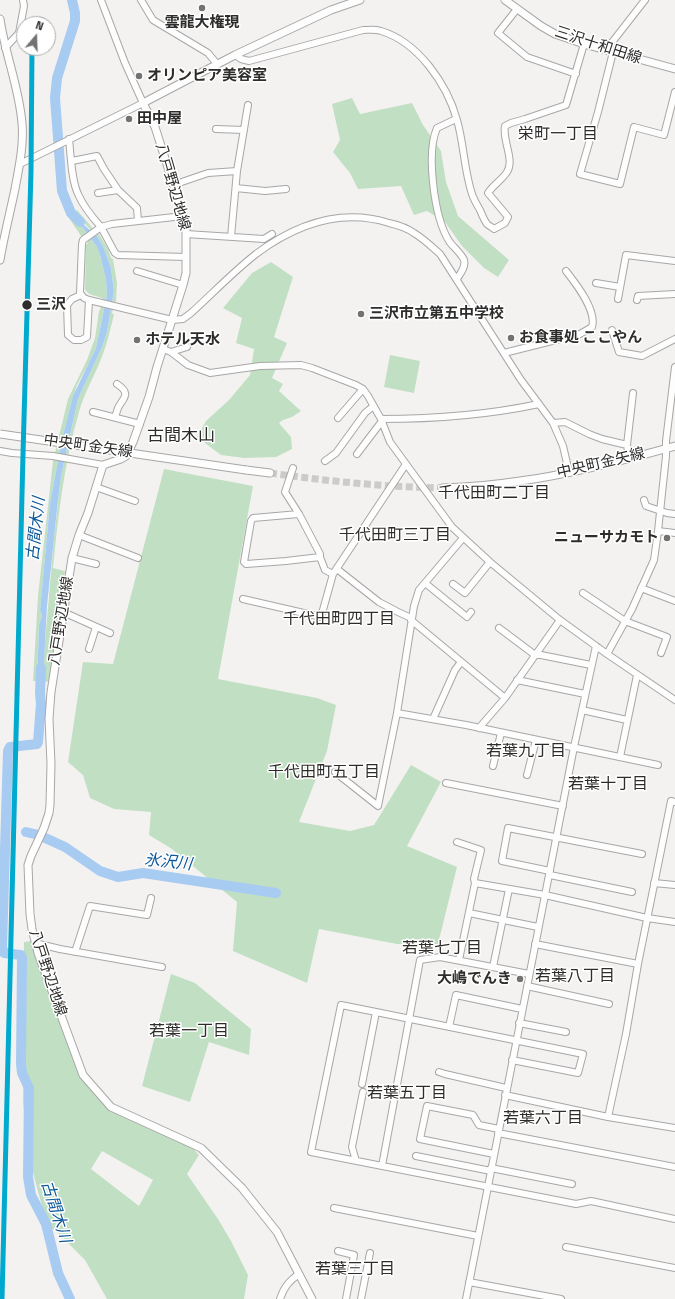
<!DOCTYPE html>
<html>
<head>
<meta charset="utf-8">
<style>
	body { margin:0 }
	#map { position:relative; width:675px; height:1299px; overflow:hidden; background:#f4f2f1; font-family:"Titillium Web",sans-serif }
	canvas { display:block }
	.north { position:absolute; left:16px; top:16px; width:40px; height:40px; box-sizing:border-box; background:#fff; border:1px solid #ababab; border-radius:50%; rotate:19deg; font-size:11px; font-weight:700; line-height:16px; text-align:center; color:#2e2d2c }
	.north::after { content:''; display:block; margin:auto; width:14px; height:18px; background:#737271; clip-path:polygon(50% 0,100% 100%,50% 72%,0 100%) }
</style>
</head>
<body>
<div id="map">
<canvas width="675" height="1299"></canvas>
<div class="north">N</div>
</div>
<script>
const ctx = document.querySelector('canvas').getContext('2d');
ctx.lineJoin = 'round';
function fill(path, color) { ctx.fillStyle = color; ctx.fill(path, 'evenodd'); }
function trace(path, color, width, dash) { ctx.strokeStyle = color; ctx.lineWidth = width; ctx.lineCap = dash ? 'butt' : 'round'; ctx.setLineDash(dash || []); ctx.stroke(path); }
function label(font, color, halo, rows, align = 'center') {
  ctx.font = font + ' "Titillium Web","Noto Sans JP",sans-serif'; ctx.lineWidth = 3; ctx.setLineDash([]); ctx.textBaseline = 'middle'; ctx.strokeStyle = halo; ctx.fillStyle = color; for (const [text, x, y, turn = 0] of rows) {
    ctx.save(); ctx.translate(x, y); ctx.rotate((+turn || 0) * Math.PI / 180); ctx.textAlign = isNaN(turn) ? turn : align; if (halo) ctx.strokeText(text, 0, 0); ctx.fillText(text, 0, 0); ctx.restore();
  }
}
const green = new Path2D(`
	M 352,98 L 360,114 L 412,103 L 423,125 L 441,151 L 446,182 L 458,216 L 509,260 L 498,277 L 484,268 L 462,246 L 445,222 L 427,211 L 414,215 L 401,186 L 358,189 L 350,173 L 333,152 L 340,140 L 332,104 Z
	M 77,210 L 90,225 L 97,234 L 99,234 L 108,249 L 111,258 L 113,259 L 117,283 L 116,301 L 115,302 L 112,313 L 114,315 C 110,330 107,345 101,359 C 94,377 84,393 79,412 C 64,463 58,516 53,568 L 65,571 L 50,674 L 48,682 L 43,681 L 43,665 L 54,538 L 61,476 L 78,399 L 102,347 L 107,332 L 114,291 L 111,268 L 103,246 L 96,235 L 73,212 Z
	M 71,213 L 82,227 L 97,247 L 100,255 L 106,280 L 107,295 L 96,348 L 90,361 L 77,385 L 71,404 L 63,435 L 50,503 L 40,610 L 42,616 L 39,625 L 37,681 L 33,681 L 38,596 L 53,461 L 68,399 L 87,360 L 95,338 L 99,311 L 100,310 L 103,299 C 97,295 88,296 85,289 L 86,245 L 87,244 L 88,242 L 82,236 L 81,236 L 67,215 Z
	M 271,262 L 293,277 L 274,337 L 287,343 L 272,378 L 283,384 L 279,391 L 301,411 L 292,417 L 283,420 L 279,423 L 291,437 L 292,449 L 276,457 L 244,458 L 221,455 L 197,437 L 206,421 L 229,400 L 250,375 L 254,349 L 236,343 L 242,318 L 223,308 L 252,273 Z
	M 390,355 L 420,361 L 414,393 L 384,387 Z
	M 164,469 L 253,486 L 218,679 L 317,698 L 336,705 L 327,751 L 299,822 L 350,831 L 374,825 L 411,765 L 441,782 L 407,846 L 457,867 L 438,944 L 397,944 L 319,929 L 307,983 L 233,951 L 237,902 L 172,849 L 149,835 L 151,812 L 114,809 L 90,798 L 83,775 L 68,762 L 83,662 L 113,664 Z
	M 31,941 L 43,971 L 79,1075 L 110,1110 L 189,1144 L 199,1155 L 187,1174 L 218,1219 L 231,1241 L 248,1275 L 244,1299 L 107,1299 L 85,1260 L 59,1234 L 47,1225 L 28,1154 L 23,1102 L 24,942 ZM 102,1151 L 153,1180 L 139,1206 L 91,1169 Z
	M 171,974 L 195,983 L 251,1029 L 249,1055 L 209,1042 L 190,1102 L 142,1086 Z`);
const water = new Path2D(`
	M 73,212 L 81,219 L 84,225 L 96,235 L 103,246 L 111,268 L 114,291 L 107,332 L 102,347 L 78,399 L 61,476 L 57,509 L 47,606 L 43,681 L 37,681 L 39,625 L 42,616 L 40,610 L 50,503 L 63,435 L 73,396 L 96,348 L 107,295 L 106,280 L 100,255 L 97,247 L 82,227 L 71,213 Z`);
const river = new Path2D(`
	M 72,0 L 75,13 L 75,21 L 57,78 L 55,98 L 62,191 L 71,213 L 80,222
	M 41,668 L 40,693 L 41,704 L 38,742 L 37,744 L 10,747 L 8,751 L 2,947 L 4,953 L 21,955 L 22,958 L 21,1064 L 22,1073 L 29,1088 L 28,1177 L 31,1195 L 46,1224 L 58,1273 L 70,1299
	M 26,832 L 39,835
	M 43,837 L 65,847 L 100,871 L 118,877 L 143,873 L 276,893`);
const majorTunnel = new Path2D(`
	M 270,473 C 327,481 384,487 442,488`);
const minor = new Path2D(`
	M 141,0 L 153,20 L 208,53 L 217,64
	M 517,9 L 498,33 L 527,57 L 576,74
	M 5,48 L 19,33 L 24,6 L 23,0
	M 606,50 L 645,0
	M 613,52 L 598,112 L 580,174 L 620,184 L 634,127 L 664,135 L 675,92
	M 235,55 L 241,59 L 249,61 L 363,30 C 369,30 375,29 381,31 C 418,42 447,84 457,120 C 464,144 464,170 472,194 C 474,200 477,205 480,210 C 482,215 484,220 487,224 C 489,226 492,227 494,229 L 505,223 L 508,217 L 488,193 C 493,185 502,180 507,172 C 515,160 502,140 505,126 L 511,123 L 525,119 L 566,105 L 584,44
	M 456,119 L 437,128 C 426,153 434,217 449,241 C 453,247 461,253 464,260 C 466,267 460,274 457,279
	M 216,129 L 244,130
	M 69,139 C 71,156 71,179 78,194 C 83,206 92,217 101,227 L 112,224 L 183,216
	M 72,161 L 97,156 L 104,169 L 118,190
	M 20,164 L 143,103 L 125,63 L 101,0
	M 173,185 L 208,173 L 237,171
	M 236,188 L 265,191 L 286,189
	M 98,193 L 118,190 L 137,208 L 138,221
	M 186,234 L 264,239 L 272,234
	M 231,237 L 237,171 L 248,105
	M 186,257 L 118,255 L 115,253 L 101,227 L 83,240 L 82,244 L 80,293 L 84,298 L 89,300 L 172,320 L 183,319 L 191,313 C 212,294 233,272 256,254 C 295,225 341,208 389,223 C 398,225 407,228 414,233 C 424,239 432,247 440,254 L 521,380 L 553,423 L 563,446 L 569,472
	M 137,271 L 183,285
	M 596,283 L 620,287
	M 81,295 L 72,299 L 67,305 L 68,335 L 74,340 L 81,340 L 87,337 L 89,300
	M 618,299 L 626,255 L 675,261
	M 637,300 L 638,296 L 675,294
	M 612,330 L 619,352 L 642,356 L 675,339
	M 163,349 L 171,352 L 188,365 L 210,373 L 260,366 L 301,365 L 312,368 L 356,385 L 363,389 L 368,396 L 381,419 L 390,442 L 452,527 L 490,562 L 560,620 L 607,654 L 675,700
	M 171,352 L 187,347
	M 504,353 L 580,334 L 592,327 C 597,311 577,285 566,271
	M 93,412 L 140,424
	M 115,417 C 116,414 117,411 118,408 C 123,398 132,394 117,384
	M 338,418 L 363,389
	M 381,419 C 434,419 487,415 539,404
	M 553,423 L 565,422 L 589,434 L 602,439 L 627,445 L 629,458
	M 627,445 L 633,393
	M 0,451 L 12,453 L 53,456 L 103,465
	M 357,454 L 382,421
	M 325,461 L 336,453 L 365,413 L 371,408 L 374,407
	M 293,468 L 285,492 L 299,514
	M 96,487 L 135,501
	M 644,500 L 646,506 L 667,513 L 675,514
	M 658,531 L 675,533
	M 79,535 L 138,558
	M 463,538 L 419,590 L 414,606 L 397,713 L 466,725 L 658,765
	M 320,557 L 320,554 L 299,514 L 253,518 L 251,521 L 244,562 L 246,564 L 286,561 L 320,557 L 325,570 L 333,574
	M 72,558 L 96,564
	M 337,569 L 379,602 L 396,611 L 411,618
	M 425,583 L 467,617 L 471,612
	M 453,584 L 465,593 L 490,562
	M 641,588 L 675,601
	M 583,593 L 625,621 L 667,637 L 661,653
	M 243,599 L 321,617 L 333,574 L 406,464
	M 63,612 L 110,633
	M 411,620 L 505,698
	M 499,628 L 535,655 L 541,655 L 591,665
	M 89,649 L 96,627
	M 607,654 L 632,609 L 654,560 L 658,531 L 666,456 L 666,441 L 675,367
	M 517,680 L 585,694
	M 582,710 L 627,720
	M 433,719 L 455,670 L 461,662
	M 479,728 L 505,698 L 560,620
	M 620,757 L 637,675
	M 493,766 L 501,733
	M 335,772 L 378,806 L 397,713
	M 527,775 L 536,740
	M 446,783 L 563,806
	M 457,842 L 481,850 L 474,879 L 475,883 L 459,960
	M 550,871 L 502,861 L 508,828 L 642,854
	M 550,875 L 632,892
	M 475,883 L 545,895 L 647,918 L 675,922
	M 654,883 L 675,885
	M 469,913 L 538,927
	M 35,943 L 60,949 L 162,967
	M 535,944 L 638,964
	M 75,952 L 90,906 L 147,915 L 151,898
	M 493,967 L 509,889
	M 527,986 L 609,1004
	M 376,1012 L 583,1054 L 578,1073 L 512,1060
	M 519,1023 L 566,1032
	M 449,1027 L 456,995 L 522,1009
	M 439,1072 L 445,1074 L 506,1088
	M 362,1084 L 376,1012 L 341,1005 L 311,1152 L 576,1204 L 591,1201 L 675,1219
	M 505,1095 L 608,1117 L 675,1128
	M 608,1117 L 626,1034 L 638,964 L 671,801 L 675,802
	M 498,1133 L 675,1167
	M 494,1154 L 420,1139 L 427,1106 L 473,1115 L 479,1125 L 499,1129
	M 416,1156 L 491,1171
	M 356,1161 L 352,1147 L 363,1092
	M 382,1166 L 420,960 L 440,957 L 529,974
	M 491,1168 L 572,1184
	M 334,1208 L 478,1236
	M 566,1247 L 675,1268
	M 338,1251 L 354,1255 L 346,1299
	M 469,1282 L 561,1299
	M 280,1299 C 284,1287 289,1281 299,1274
	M 361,1299 L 370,1253
	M 466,1299 L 574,747 L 596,646`);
const major = new Path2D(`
	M 505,0 L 541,26 L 555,34 L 584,44 L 675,69
	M 0,19 C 5,54 19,87 22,123 C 24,145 19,167 15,189 C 10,213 4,236 0,260
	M 246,470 L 270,473
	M 442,488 C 468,487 494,485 520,481 C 572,474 625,460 675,446
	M 312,1299 L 277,1232 L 242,1188 L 201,1148 L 111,1107 L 83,1075 L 38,953 L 32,929 L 30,914 L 28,865 L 31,856 L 44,828 L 49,813 L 50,805 L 51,764 L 49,719 L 51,692 L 72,558 L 79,535 L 88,513 L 103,465 L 121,459 L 126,456 L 133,442 L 149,397 L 157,367 L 183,285 L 186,273 L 186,224 L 155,127 L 143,103 L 235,55 L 331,10 L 360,0`);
const majorBridge = new Path2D(`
	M 0,434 L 246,470`);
const rail1 = new Path2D(`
	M 2,1299 L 23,454 L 31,171 L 32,48`);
const markers = [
	[202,8,4,"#737271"],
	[139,76,4,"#737271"],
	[129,119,4,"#737271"],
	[27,305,5.5,"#2e2d2c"],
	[361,314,4,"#737271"],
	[511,338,4,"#737271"],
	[137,340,4,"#737271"],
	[667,538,4,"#737271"],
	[520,979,4,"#737271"]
];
const poiNames = [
	["雲龍大権現",202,23,"center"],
	["オリンピア美容室",147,76],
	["田中屋",137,119],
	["三沢市立第五中学校",369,314],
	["お食事処 ここやん",519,338],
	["ホテル天水",145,340],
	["ニューサカモト",659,538,"right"],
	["大嶋でんき",512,979,"right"]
];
const streetNames = [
	["三沢十和田線",598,46,18],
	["八戸野辺地線",172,187,74],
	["中央町金矢線",88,447,8],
	["中央町金矢線",601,464,-13],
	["八戸野辺地線",62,621,-81],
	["八戸野辺地線",47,973,72]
];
const stopNames = [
	["三沢",36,305]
];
const neighbourhoodNames = [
	["栄町一丁目",558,135],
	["千代田町二丁目",494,494],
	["千代田町三丁目",395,536],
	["千代田町四丁目",339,620],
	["若葉九丁目",526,752],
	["千代田町五丁目",324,773],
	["若葉十丁目",608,785],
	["若葉七丁目",442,949],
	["若葉八丁目",575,977],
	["若葉一丁目",189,1032],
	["若葉五丁目",407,1094],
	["若葉六丁目",543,1119],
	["若葉三丁目",355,1270]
];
const waterNames = [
	["古間木川",37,529,-84],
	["氷沢川",168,863,6],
	["古間木川",55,1212,72]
];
const quarterNames = [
	["古間木山",181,437]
];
fill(green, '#c1e0c3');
fill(water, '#a8cbf2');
trace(river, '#a8cbf2', 10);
trace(majorTunnel, '#cccbca', 7, [7, 3.5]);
trace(minor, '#a8a7a6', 8);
trace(major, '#a8a7a6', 9);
trace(minor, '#fdfdfd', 6);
trace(major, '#fdfdfd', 7);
trace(majorBridge, '#a8a7a6', 9, []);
trace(majorBridge, '#fdfdfd', 7);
trace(rail1, '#00a9ce', 5);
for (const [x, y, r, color] of markers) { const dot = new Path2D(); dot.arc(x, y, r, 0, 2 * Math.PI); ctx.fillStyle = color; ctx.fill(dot); trace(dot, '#fff', 1.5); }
label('bold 15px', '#2e2d2c', '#fff', poiNames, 'left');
label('15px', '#2e2d2c', '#fff', streetNames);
label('bold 15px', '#2e2d2c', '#fff', stopNames, 'left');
label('16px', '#2e2c2a', '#fff', neighbourhoodNames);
label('italic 16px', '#0c589a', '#fff', waterNames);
label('17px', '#2e2c2a', '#fff', quarterNames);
</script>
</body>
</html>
